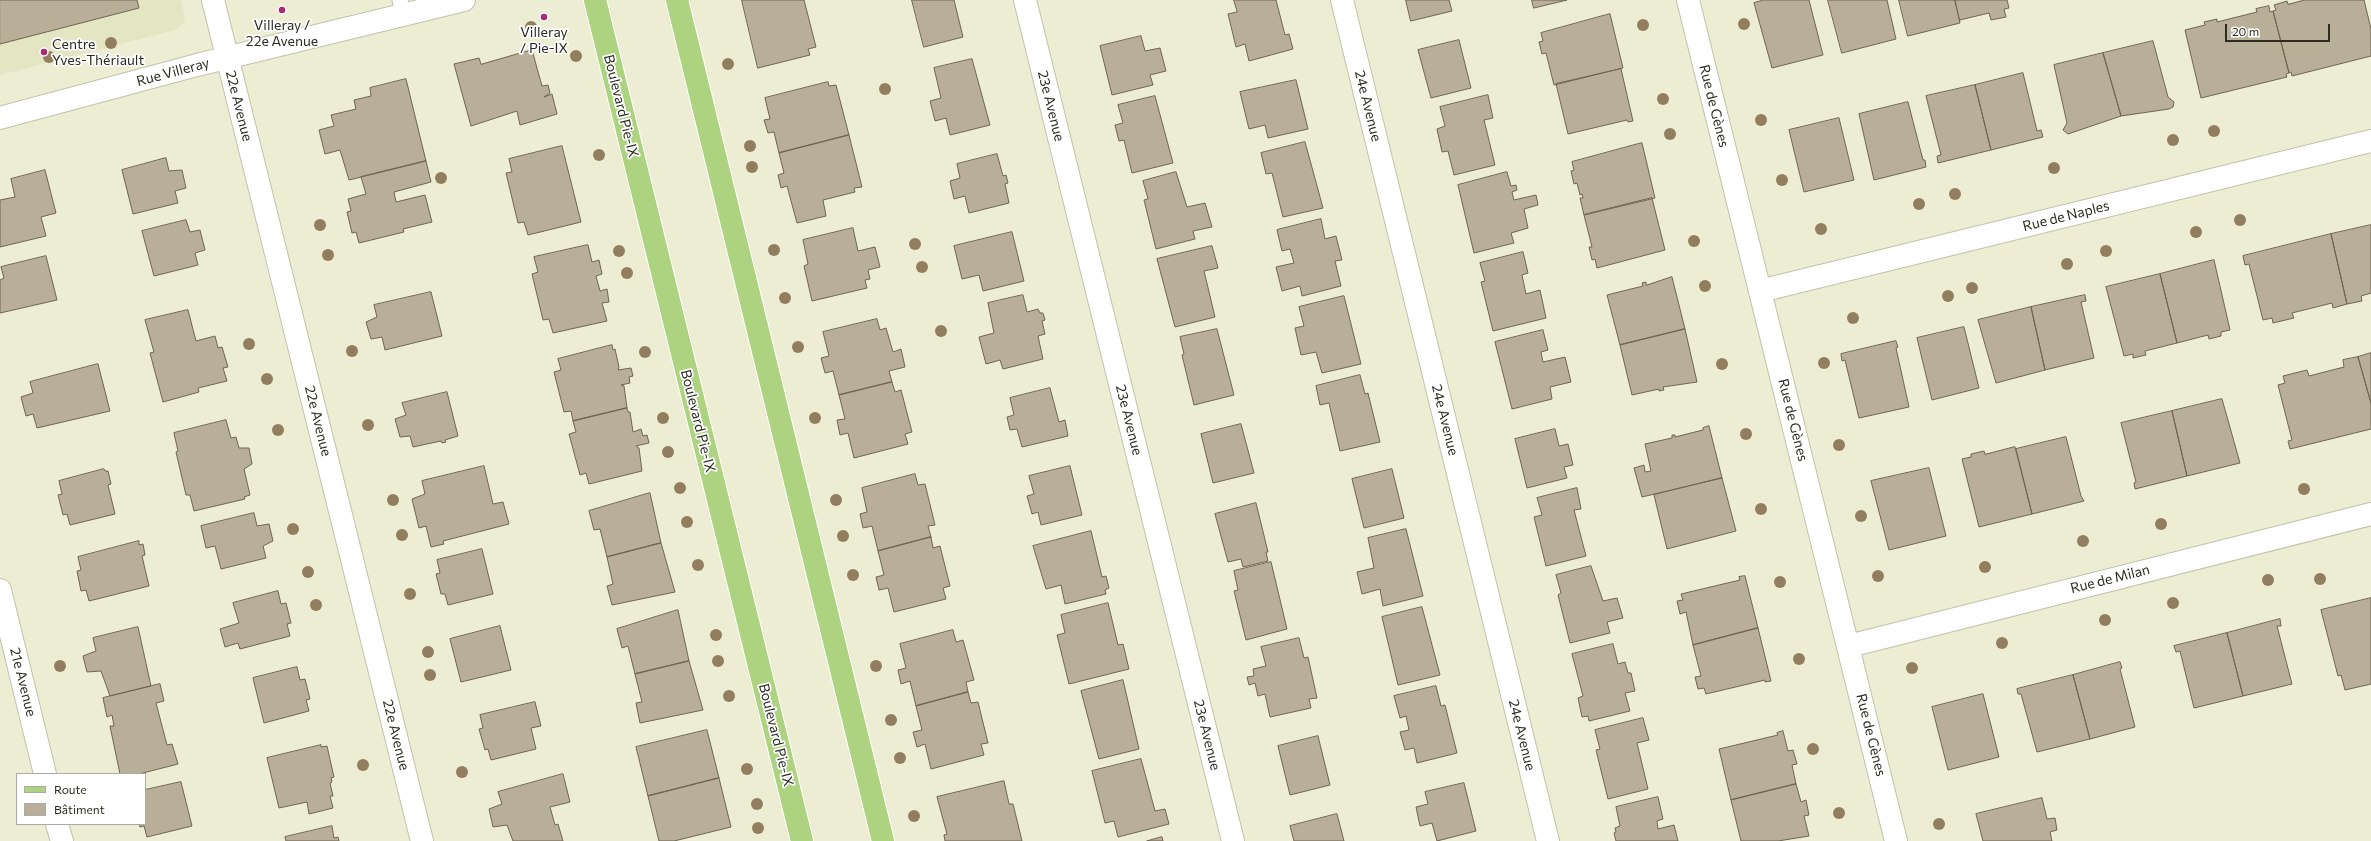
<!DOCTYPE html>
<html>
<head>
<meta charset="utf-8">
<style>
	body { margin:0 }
	#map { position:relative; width:2371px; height:841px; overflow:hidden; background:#ecedd3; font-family:Commissioner,sans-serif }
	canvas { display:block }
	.legend { position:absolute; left:16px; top:773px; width:130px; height:52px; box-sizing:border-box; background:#fff; border:1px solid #ababa7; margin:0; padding:5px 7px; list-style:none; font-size:12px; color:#2c2c22 }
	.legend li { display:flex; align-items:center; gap:8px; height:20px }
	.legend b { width:20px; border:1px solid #ababa7 }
	.scale { position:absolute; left:2225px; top:24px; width:105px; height:18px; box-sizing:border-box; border:2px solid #2c2c22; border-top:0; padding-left:5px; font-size:12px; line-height:14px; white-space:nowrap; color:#2c2c22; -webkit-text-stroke:3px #fff; paint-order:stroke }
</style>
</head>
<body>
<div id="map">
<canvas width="2371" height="841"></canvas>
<ul class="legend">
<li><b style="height:5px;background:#add381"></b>Route</li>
<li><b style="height:11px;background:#b9ae98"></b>Bâtiment</li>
</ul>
<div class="scale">20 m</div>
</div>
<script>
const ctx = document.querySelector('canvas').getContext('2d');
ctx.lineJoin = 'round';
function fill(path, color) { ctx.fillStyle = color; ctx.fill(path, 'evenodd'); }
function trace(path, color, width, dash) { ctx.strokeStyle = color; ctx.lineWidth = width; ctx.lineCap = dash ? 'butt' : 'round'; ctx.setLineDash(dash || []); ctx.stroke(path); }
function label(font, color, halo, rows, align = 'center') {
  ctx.font = font + ' Commissioner,sans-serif'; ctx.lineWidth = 3.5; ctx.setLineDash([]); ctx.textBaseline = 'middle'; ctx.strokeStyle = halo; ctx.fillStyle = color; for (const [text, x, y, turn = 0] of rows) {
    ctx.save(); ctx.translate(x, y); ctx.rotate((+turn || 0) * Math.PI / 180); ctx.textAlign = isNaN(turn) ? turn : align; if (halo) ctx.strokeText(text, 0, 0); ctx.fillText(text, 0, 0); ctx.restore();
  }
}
const built = new Path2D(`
	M 0,0 L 181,0 L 185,19 L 182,25 L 175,30 L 0,75 Z`);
const building = new Path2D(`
	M 0,0 L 137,0 L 139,8 L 0,44 Z
	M 742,0 L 804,0 L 816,47 L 808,49 L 810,55 L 758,68 Z
	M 912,0 L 954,0 L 963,37 L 924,47 Z
	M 1234,0 L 1276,0 L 1285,35 L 1289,34 L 1293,49 L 1249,61 L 1245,44 L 1236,47 L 1228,14 L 1237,12 Z
	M 1406,0 L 1449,0 L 1452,11 L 1411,21 Z
	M 1532,0 L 1567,0 L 1534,8 Z
	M 1764,0 L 1809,0 L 1823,55 L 1772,68 L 1754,3 Z
	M 1828,0 L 1887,0 L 1896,39 L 1842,53 Z
	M 1899,0 L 1955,0 L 1960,23 L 1908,36 Z
	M 1955,0 L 2007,0 L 2009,8 L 2004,9 L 2006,17 L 1991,20 L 1989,13 L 1960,20 Z
	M 2305,0 L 2364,0 L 2371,29 L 2371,56 L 2292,76 L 2291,72 L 2289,73 L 2273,11 L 2276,10 L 2274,5 L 2287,1 L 2288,4 Z
	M 2269,6 L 2270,12 L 2273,11 L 2289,73 L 2286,74 L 2287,77 L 2201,98 L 2185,30 L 2205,25 L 2204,22 L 2217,19 L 2217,22 L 2257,12 L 2256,9 Z
	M 1610,14 L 1623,68 L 1554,85 L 1546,53 L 1542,54 L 1539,42 L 1543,41 L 1541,33 Z
	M 1141,36 L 1145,51 L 1160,48 L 1166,71 L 1150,75 L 1153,85 L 1112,95 L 1100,46 Z
	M 1459,40 L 1471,88 L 1431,98 L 1418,50 Z
	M 2153,41 L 2168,97 L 2174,102 L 2173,107 L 2169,109 L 2121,116 L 2103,53 Z
	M 532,50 L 542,86 L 548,85 L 550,93 L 544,97 L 552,94 L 557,114 L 520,125 L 517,111 L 471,126 L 454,64 L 479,58 L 481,64 Z
	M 2103,53 L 2121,116 L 2068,134 L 2063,130 L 2067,123 L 2054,65 Z
	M 972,59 L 990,125 L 950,135 L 946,118 L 935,121 L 930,101 L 941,98 L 934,68 Z
	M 1621,69 L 1633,121 L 1628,122 L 1627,120 L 1568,134 L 1556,84 Z
	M 2023,73 L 2037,131 L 2041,130 L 2043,137 L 1991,150 L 1975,85 Z
	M 406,79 L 426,161 L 349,180 L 340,150 L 325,154 L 319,130 L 334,126 L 331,115 L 356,109 L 354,100 L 371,96 L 370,88 Z
	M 1296,80 L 1308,129 L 1268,138 L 1265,125 L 1249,129 L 1240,92 Z
	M 828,82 L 829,86 L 836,85 L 849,135 L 779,153 L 774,132 L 768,133 L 764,120 L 770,119 L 765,98 Z
	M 1975,85 L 1991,150 L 1938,163 L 1937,156 L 1941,155 L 1926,96 Z
	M 1488,95 L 1493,118 L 1484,120 L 1495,165 L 1454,175 L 1448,151 L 1442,152 L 1437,129 L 1445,126 L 1440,107 Z
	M 1155,96 L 1173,163 L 1132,173 L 1124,140 L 1119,141 L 1115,125 L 1123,123 L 1118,105 Z
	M 1908,102 L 1923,160 L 1925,160 L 1926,167 L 1874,180 L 1859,114 Z
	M 1839,118 L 1854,180 L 1804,192 L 1789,130 Z
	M 849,135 L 862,187 L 854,188 L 855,192 L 823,200 L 826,216 L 797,223 L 787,186 L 781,188 L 778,175 L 784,173 L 779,153 Z
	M 1305,142 L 1323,208 L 1283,217 L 1272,173 L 1266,174 L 1261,153 Z
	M 1642,143 L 1655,198 L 1584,215 L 1580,198 L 1583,198 L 1582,194 L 1580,195 L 1577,183 L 1574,184 L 1571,171 L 1574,170 L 1572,162 Z
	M 562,146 L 581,222 L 528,235 L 524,222 L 518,223 L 506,173 L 512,172 L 509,159 Z
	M 997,154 L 1003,176 L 1006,175 L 1008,183 L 1005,184 L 1009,203 L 969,213 L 965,196 L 954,199 L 950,181 L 960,178 L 957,164 Z
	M 166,158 L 169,171 L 182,170 L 186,188 L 175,191 L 178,203 L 133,214 L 122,170 Z
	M 426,161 L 431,182 L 394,192 L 396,202 L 425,195 L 432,222 L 403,229 L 404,232 L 359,243 L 356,232 L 352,233 L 347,212 L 351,211 L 348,199 L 366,194 L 361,177 Z
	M 45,170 L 56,213 L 41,217 L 46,236 L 0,247 L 0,200 L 15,197 L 11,179 Z
	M 1176,172 L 1187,207 L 1205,203 L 1212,227 L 1193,231 L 1195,239 L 1156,249 L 1144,200 L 1148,199 L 1143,181 Z
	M 1507,172 L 1511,186 L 1516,185 L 1517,190 L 1512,192 L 1514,200 L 1536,195 L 1538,205 L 1524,209 L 1528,228 L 1511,233 L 1514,243 L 1474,253 L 1458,185 Z
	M 1652,198 L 1665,250 L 1597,268 L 1595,259 L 1592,260 L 1589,247 L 1592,247 L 1584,215 Z
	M 1321,219 L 1325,239 L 1336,236 L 1342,260 L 1335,261 L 1341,286 L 1302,296 L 1300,286 L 1282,291 L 1276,267 L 1294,263 L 1290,249 L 1282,251 L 1277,230 Z
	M 186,220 L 190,232 L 200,230 L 205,250 L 195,253 L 198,265 L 154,276 L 142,231 Z
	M 2371,225 L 2371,293 L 2361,296 L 2362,301 L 2347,304 L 2331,234 Z
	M 853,228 L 858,251 L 875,247 L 880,267 L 868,270 L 870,279 L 865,280 L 867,288 L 812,301 L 804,266 L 808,264 L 803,240 Z
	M 1012,232 L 1024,281 L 983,291 L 979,275 L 962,279 L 954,246 Z
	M 2331,234 L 2347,304 L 2333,308 L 2332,303 L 2292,313 L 2294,318 L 2273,323 L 2272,318 L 2263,320 L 2249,264 L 2245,265 L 2243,256 Z
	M 588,245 L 592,262 L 599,260 L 602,274 L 596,276 L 600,291 L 607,289 L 609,302 L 602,303 L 607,321 L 553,333 L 549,319 L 543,320 L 532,274 L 538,272 L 534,257 Z
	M 1212,246 L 1218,268 L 1204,271 L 1215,317 L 1175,327 L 1157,259 Z
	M 1523,252 L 1528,273 L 1522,275 L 1526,294 L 1540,290 L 1546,318 L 1493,331 L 1481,282 L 1485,281 L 1480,263 Z
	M 46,256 L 57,300 L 0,313 L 0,280 L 4,278 L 1,267 Z
	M 2214,260 L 2230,330 L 2221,332 L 2221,336 L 2209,339 L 2208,335 L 2177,343 L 2160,274 Z
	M 2160,274 L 2177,343 L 2145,351 L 2146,355 L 2133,358 L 2133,354 L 2124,356 L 2106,287 Z
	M 1672,277 L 1685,329 L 1620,345 L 1607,295 L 1643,286 L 1642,283 L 1646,282 L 1646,285 Z
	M 431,292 L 442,336 L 385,350 L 382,337 L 371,339 L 366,322 L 377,317 L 374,305 Z
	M 1023,295 L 1027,312 L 1038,309 L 1040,313 L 1043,313 L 1045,320 L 1042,321 L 1045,334 L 1038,336 L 1043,359 L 1003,369 L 1000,360 L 986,364 L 979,337 L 994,333 L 988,303 Z
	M 2085,295 L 2086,301 L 2081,302 L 2094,358 L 2045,370 L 2031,307 Z
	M 1344,296 L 1361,364 L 1322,373 L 1316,352 L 1301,355 L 1295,328 L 1304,326 L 1299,307 Z
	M 2031,307 L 2045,370 L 1996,383 L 1978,320 Z
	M 188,310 L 196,341 L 215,336 L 218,348 L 222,347 L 228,367 L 223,368 L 227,381 L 198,388 L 199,392 L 163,402 L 150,353 L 154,352 L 145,320 Z
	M 877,319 L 880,330 L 886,328 L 893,352 L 901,349 L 905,367 L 889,371 L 892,382 L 839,395 L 833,371 L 825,373 L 821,358 L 829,356 L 823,332 Z
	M 1964,327 L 1979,388 L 1932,400 L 1917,338 Z
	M 1217,329 L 1234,395 L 1194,405 L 1182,355 L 1184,354 L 1180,337 Z
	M 1685,329 L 1697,382 L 1663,387 L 1664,390 L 1659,391 L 1659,389 L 1632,395 L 1620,345 Z
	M 1543,330 L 1548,350 L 1541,352 L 1543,362 L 1565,357 L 1571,382 L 1550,387 L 1552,399 L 1512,409 L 1495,342 Z
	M 1896,341 L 1898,347 L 1896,348 L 1909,407 L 1859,418 L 1845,360 L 1842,361 L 1841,354 Z
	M 612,345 L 613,350 L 615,349 L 619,367 L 618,370 L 631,368 L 633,376 L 629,377 L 630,383 L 621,385 L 624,386 L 627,408 L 573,421 L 571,411 L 564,412 L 554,372 L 561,370 L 558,359 Z
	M 2371,353 L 2371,403 L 2358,357 Z
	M 2358,357 L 2371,403 L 2371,429 L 2290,449 L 2288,441 L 2292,440 L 2278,385 L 2285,383 L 2283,376 L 2307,370 L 2309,376 L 2344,367 L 2343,360 Z
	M 98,364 L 110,411 L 37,428 L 33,414 L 26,416 L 21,397 L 33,393 L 30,382 Z
	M 1360,375 L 1365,394 L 1368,393 L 1380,442 L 1340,451 L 1329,403 L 1320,405 L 1316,386 Z
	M 892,382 L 895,392 L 901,390 L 912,432 L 905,434 L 908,444 L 854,458 L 848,433 L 840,435 L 837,420 L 845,419 L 839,395 Z
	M 1050,388 L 1059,422 L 1065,420 L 1068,436 L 1022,447 L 1017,429 L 1010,430 L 1007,417 L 1014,415 L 1010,398 Z
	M 447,392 L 458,436 L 445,440 L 446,442 L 442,443 L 441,441 L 413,447 L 410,436 L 400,437 L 395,419 L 406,415 L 402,403 Z
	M 2222,399 L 2240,463 L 2187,476 L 2172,411 Z
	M 627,408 L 628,412 L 630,412 L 633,432 L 641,429 L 643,436 L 647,435 L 649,443 L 636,446 L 639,448 L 642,471 L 589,484 L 586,473 L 580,475 L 569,434 L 576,432 L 573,421 Z
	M 2172,411 L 2187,476 L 2135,489 L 2134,483 L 2136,482 L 2121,423 Z
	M 226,420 L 231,438 L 236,437 L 239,448 L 249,448 L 252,464 L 244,469 L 250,495 L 244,497 L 245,499 L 194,511 L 190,495 L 186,495 L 176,452 L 178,451 L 174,433 Z
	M 1241,424 L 1254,473 L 1213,483 L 1201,434 Z
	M 1709,426 L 1722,478 L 1642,497 L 1634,468 L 1644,465 L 1645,472 L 1651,471 L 1645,444 L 1672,438 L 1672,435 L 1675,435 L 1675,437 L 1703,430 L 1703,428 Z
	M 1555,429 L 1559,446 L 1568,444 L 1573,465 L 1564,467 L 1567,478 L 1527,488 L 1515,439 Z
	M 2066,437 L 2081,496 L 2084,501 L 2032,514 L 2016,449 Z
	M 2015,447 L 2032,514 L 1979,527 L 1962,459 L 1971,457 L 1971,454 L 1984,451 L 1985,454 Z
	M 484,466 L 493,504 L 503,502 L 509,524 L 443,541 L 444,544 L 431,547 L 426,526 L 419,528 L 412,499 L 425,494 L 422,481 Z
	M 1070,466 L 1082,515 L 1041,525 L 1038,512 L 1032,514 L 1027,496 L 1034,494 L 1029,476 Z
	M 1929,468 L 1946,536 L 1889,550 L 1871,481 Z
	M 104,469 L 105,471 L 108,471 L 111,484 L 108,485 L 115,514 L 70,525 L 67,514 L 63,515 L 58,495 L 62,494 L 59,481 Z
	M 1392,469 L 1404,518 L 1364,528 L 1352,479 Z
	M 915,474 L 918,485 L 925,484 L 935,525 L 928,526 L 931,537 L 878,551 L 872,526 L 863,528 L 860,514 L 867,512 L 862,488 Z
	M 1722,478 L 1736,531 L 1667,549 L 1654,495 Z
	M 1577,488 L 1581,509 L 1574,510 L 1586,556 L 1546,566 L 1534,517 L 1542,515 L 1537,498 Z
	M 650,493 L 661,543 L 607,557 L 600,529 L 594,530 L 589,511 Z
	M 1256,503 L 1268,552 L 1266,552 L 1268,561 L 1243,567 L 1241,559 L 1228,562 L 1215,514 Z
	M 254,513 L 257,526 L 269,524 L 273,541 L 263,546 L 266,558 L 221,569 L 215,546 L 206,548 L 201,526 Z
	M 1406,529 L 1423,596 L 1383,606 L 1380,589 L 1362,594 L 1357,572 L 1374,568 L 1368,538 Z
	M 1091,531 L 1102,577 L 1106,576 L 1109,588 L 1105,590 L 1106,594 L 1065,604 L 1061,585 L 1046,589 L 1033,546 Z
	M 931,537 L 933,548 L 940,546 L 950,586 L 943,588 L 946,599 L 894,612 L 888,588 L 879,590 L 876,577 L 884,575 L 878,551 Z
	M 139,541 L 139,545 L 143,544 L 145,555 L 142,556 L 149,586 L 89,601 L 86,590 L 81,591 L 77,571 L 81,570 L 78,557 Z
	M 661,543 L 675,592 L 612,605 L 607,586 L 613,584 L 607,557 Z
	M 482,549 L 493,594 L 448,605 L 445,594 L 441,594 L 436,574 L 440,573 L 437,560 Z
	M 1271,562 L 1287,629 L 1246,640 L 1234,591 L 1238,590 L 1234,571 Z
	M 1591,566 L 1603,601 L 1617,598 L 1623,618 L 1607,622 L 1610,633 L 1570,643 L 1558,595 L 1561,593 L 1556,575 Z
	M 1745,576 L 1758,628 L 1693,645 L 1686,612 L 1680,614 L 1677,601 L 1683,600 L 1681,594 L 1740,580 L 1739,577 Z
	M 278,591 L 281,604 L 286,603 L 291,623 L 287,624 L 290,636 L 240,649 L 238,643 L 225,647 L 220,629 L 239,623 L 233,603 Z
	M 2371,598 L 2371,684 L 2345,690 L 2341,675 L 2338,676 L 2321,610 Z
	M 1108,603 L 1118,645 L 1123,644 L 1129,669 L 1069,684 L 1057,635 L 1065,633 L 1061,615 Z
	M 1422,607 L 1440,675 L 1398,685 L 1382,617 Z
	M 678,610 L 689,661 L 635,674 L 628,646 L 622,648 L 617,629 Z
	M 2280,619 L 2281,626 L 2277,626 L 2292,684 L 2243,696 L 2227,633 Z
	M 500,626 L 511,670 L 461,682 L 450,639 Z
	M 138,627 L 151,686 L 110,696 L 101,671 L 87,672 L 83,656 L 96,651 L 93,638 Z
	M 1758,628 L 1771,681 L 1765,682 L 1765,680 L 1706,694 L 1704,688 L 1698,689 L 1695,677 L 1701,676 L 1693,645 Z
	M 953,630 L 956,642 L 963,640 L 974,680 L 966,682 L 968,692 L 916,706 L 910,681 L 901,684 L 898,670 L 906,668 L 900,644 Z
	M 2227,633 L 2243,696 L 2194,708 L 2180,651 L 2176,652 L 2174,646 Z
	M 1299,638 L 1304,658 L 1308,657 L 1317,698 L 1309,699 L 1311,708 L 1270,717 L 1265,694 L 1258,696 L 1255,683 L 1249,685 L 1247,677 L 1254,676 L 1253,669 L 1266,666 L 1261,647 Z
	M 1613,644 L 1618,664 L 1625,662 L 1628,673 L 1631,673 L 1635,691 L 1625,693 L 1630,711 L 1589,721 L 1588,716 L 1582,717 L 1578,698 L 1583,696 L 1572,654 Z
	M 689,661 L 703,710 L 640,723 L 636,703 L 642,702 L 635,674 Z
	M 2120,662 L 2122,668 L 2120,669 L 2135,727 L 2090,739 L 2073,675 Z
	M 297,667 L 300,680 L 305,679 L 310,699 L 306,700 L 309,711 L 264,723 L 253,678 Z
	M 2073,675 L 2090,739 L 2037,752 L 2021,694 L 2018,694 L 2017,689 Z
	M 1123,680 L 1139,749 L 1099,759 L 1081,691 Z
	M 160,684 L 164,701 L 156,703 L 167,745 L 172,744 L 178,764 L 139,774 L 120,774 L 110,726 L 114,726 L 112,715 L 107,717 L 103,698 Z
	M 1436,686 L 1441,706 L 1445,705 L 1457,753 L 1417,763 L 1414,748 L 1405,750 L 1400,732 L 1409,730 L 1406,716 L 1400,718 L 1394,696 Z
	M 968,692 L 971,703 L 978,702 L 988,743 L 981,744 L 984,755 L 931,769 L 925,744 L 917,747 L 913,732 L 922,730 L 916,706 Z
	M 1983,694 L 1999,757 L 1948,770 L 1932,707 Z
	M 535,702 L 541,726 L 531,728 L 536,749 L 491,760 L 488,749 L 485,750 L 479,729 L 483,728 L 480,715 Z
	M 1643,718 L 1649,740 L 1637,743 L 1648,789 L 1608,799 L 1596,750 L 1600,749 L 1595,730 Z
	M 707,730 L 719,778 L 648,796 L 636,747 Z
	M 1783,731 L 1788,751 L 1793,750 L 1797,764 L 1792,765 L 1796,784 L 1731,800 L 1719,749 L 1778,735 L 1777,733 Z
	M 1318,736 L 1330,785 L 1290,795 L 1278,746 Z
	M 321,745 L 321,747 L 327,746 L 334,777 L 331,778 L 332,782 L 330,783 L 333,796 L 330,796 L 333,808 L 309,814 L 307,802 L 279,808 L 267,758 Z
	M 1141,759 L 1155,811 L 1165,809 L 1169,824 L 1118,837 L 1114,821 L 1105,823 L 1092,771 Z
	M 563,774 L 570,802 L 550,807 L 555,825 L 558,824 L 563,841 L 513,841 L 507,825 L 493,827 L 489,809 L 502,804 L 498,792 Z
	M 719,778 L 731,827 L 674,841 L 659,841 L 648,796 Z
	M 1004,781 L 1009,804 L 1013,804 L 1022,841 L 945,841 L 944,835 L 947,834 L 937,797 Z
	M 181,782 L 192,826 L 147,837 L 144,826 L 140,827 L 139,824 L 145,824 L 145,790 Z
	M 1464,783 L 1476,831 L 1437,841 L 1432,823 L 1420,826 L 1416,807 L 1428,804 L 1425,792 Z
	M 1796,784 L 1801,802 L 1806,800 L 1809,815 L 1804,816 L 1809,836 L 1778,841 L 1741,841 L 1731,800 Z
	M 1658,797 L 1663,819 L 1657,821 L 1658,829 L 1674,825 L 1678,841 L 1616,841 L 1614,833 L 1616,832 L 1615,828 L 1620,826 L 1616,807 Z
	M 2042,798 L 2047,819 L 2055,818 L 2057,830 L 2050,832 L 2052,841 L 1983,841 L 1976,814 Z
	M 1337,814 L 1344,841 L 1294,841 L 1290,826 Z
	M 332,826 L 334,838 L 338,837 L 339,841 L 286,841 L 285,837 Z
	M 1162,837 L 1163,841 L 1147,841 Z`);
const service = new Path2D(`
	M 400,0 L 403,15`);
const minor = new Path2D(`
	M 213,0 L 422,841
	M 1025,0 L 1233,841
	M 1342,0 L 1548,841
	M 1688,0 L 1896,841
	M 0,118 L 197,65 L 464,0
	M 1760,291 L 2371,141
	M 0,590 L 45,774
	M 1849,646 L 2371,514
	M 57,824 L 62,841`);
const primary = new Path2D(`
	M 595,0 L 802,841
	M 677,0 L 883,841`);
const trees = [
	[1744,24],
	[1643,25],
	[531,27],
	[111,43],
	[576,56],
	[49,57],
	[728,64],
	[885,89],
	[1663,99],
	[1761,120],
	[2214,131],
	[1670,134],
	[2173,140],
	[750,146],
	[599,155],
	[752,167],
	[2054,168],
	[441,178],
	[1782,180],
	[1955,194],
	[1919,204],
	[2240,220],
	[320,225],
	[1821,229],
	[2196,232],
	[1694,241],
	[915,244],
	[774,250],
	[619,251],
	[2106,251],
	[328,255],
	[2067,264],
	[922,267],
	[627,273],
	[1705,286],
	[1972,288],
	[1948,296],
	[785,298],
	[1853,318],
	[941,331],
	[249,344],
	[798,347],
	[352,351],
	[645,352],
	[1824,363],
	[1722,364],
	[267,379],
	[663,418],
	[815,418],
	[368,425],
	[278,430],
	[1746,434],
	[1839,445],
	[668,452],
	[680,488],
	[2304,489],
	[393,500],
	[836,500],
	[1761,509],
	[1861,516],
	[687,522],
	[2161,524],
	[293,529],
	[402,535],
	[843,536],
	[2083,541],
	[698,565],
	[1985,567],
	[308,572],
	[853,575],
	[1878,576],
	[2320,579],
	[2268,580],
	[1780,582],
	[410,594],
	[2173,603],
	[316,605],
	[2105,620],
	[716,635],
	[2002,643],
	[428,652],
	[1799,659],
	[718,661],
	[60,666],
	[876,666],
	[1912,668],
	[430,675],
	[729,696],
	[891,720],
	[1813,749],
	[900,758],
	[363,765],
	[747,769],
	[462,772],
	[757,804],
	[1839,813],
	[914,816],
	[1939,824],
	[758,828]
];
const markers = [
	[282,10,4,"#ad2a73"],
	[544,17,4,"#ad2a73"],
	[44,52,4,"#ad2a73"]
];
const poiNames = [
	["Villeray /",282,25],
	["22e Avenue",282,41],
	["Villeray",544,32],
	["/ Pie-IX",544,48],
	["Centre",52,44,"left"],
	["Yves-Thériault",52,60,"left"]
];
const streetNames = [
	["Rue Villeray",173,72,-15],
	["22e Avenue",239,106,76],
	["Boulevard Pie-IX",621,106,76],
	["23e Avenue",1051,106,76],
	["24e Avenue",1368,106,76],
	["Rue de Gènes",1714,106,76],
	["Rue de Naples",2066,216,-14],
	["23e Avenue",1129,420,76],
	["24e Avenue",1445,420,76],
	["Rue de Gènes",1793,420,76],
	["22e Avenue",318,421,76],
	["Boulevard Pie-IX",698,421,76],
	["Rue de Milan",2110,579,-14],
	["21e Avenue",23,682,76],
	["22e Avenue",396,735,76],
	["Boulevard Pie-IX",776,735,76],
	["23e Avenue",1207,735,76],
	["24e Avenue",1522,735,76],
	["Rue de Gènes",1871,735,76]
];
fill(built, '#e4e5c3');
fill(building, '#b9ae98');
trace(building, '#6f6550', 1);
trace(service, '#c2c3aa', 17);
trace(minor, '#c2c3aa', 24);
trace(primary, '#fff', 24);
trace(service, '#fff', 15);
trace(minor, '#fff', 22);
trace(primary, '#add381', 22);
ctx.fillStyle = '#927e5f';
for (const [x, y] of trees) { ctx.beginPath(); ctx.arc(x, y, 6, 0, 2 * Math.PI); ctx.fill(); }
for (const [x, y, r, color] of markers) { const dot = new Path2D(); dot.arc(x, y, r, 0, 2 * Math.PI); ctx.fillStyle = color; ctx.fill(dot); trace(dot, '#fff', 1.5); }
label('14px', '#2c2c22', '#fff', poiNames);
label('14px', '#2c2c22', '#fff', streetNames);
</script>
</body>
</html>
